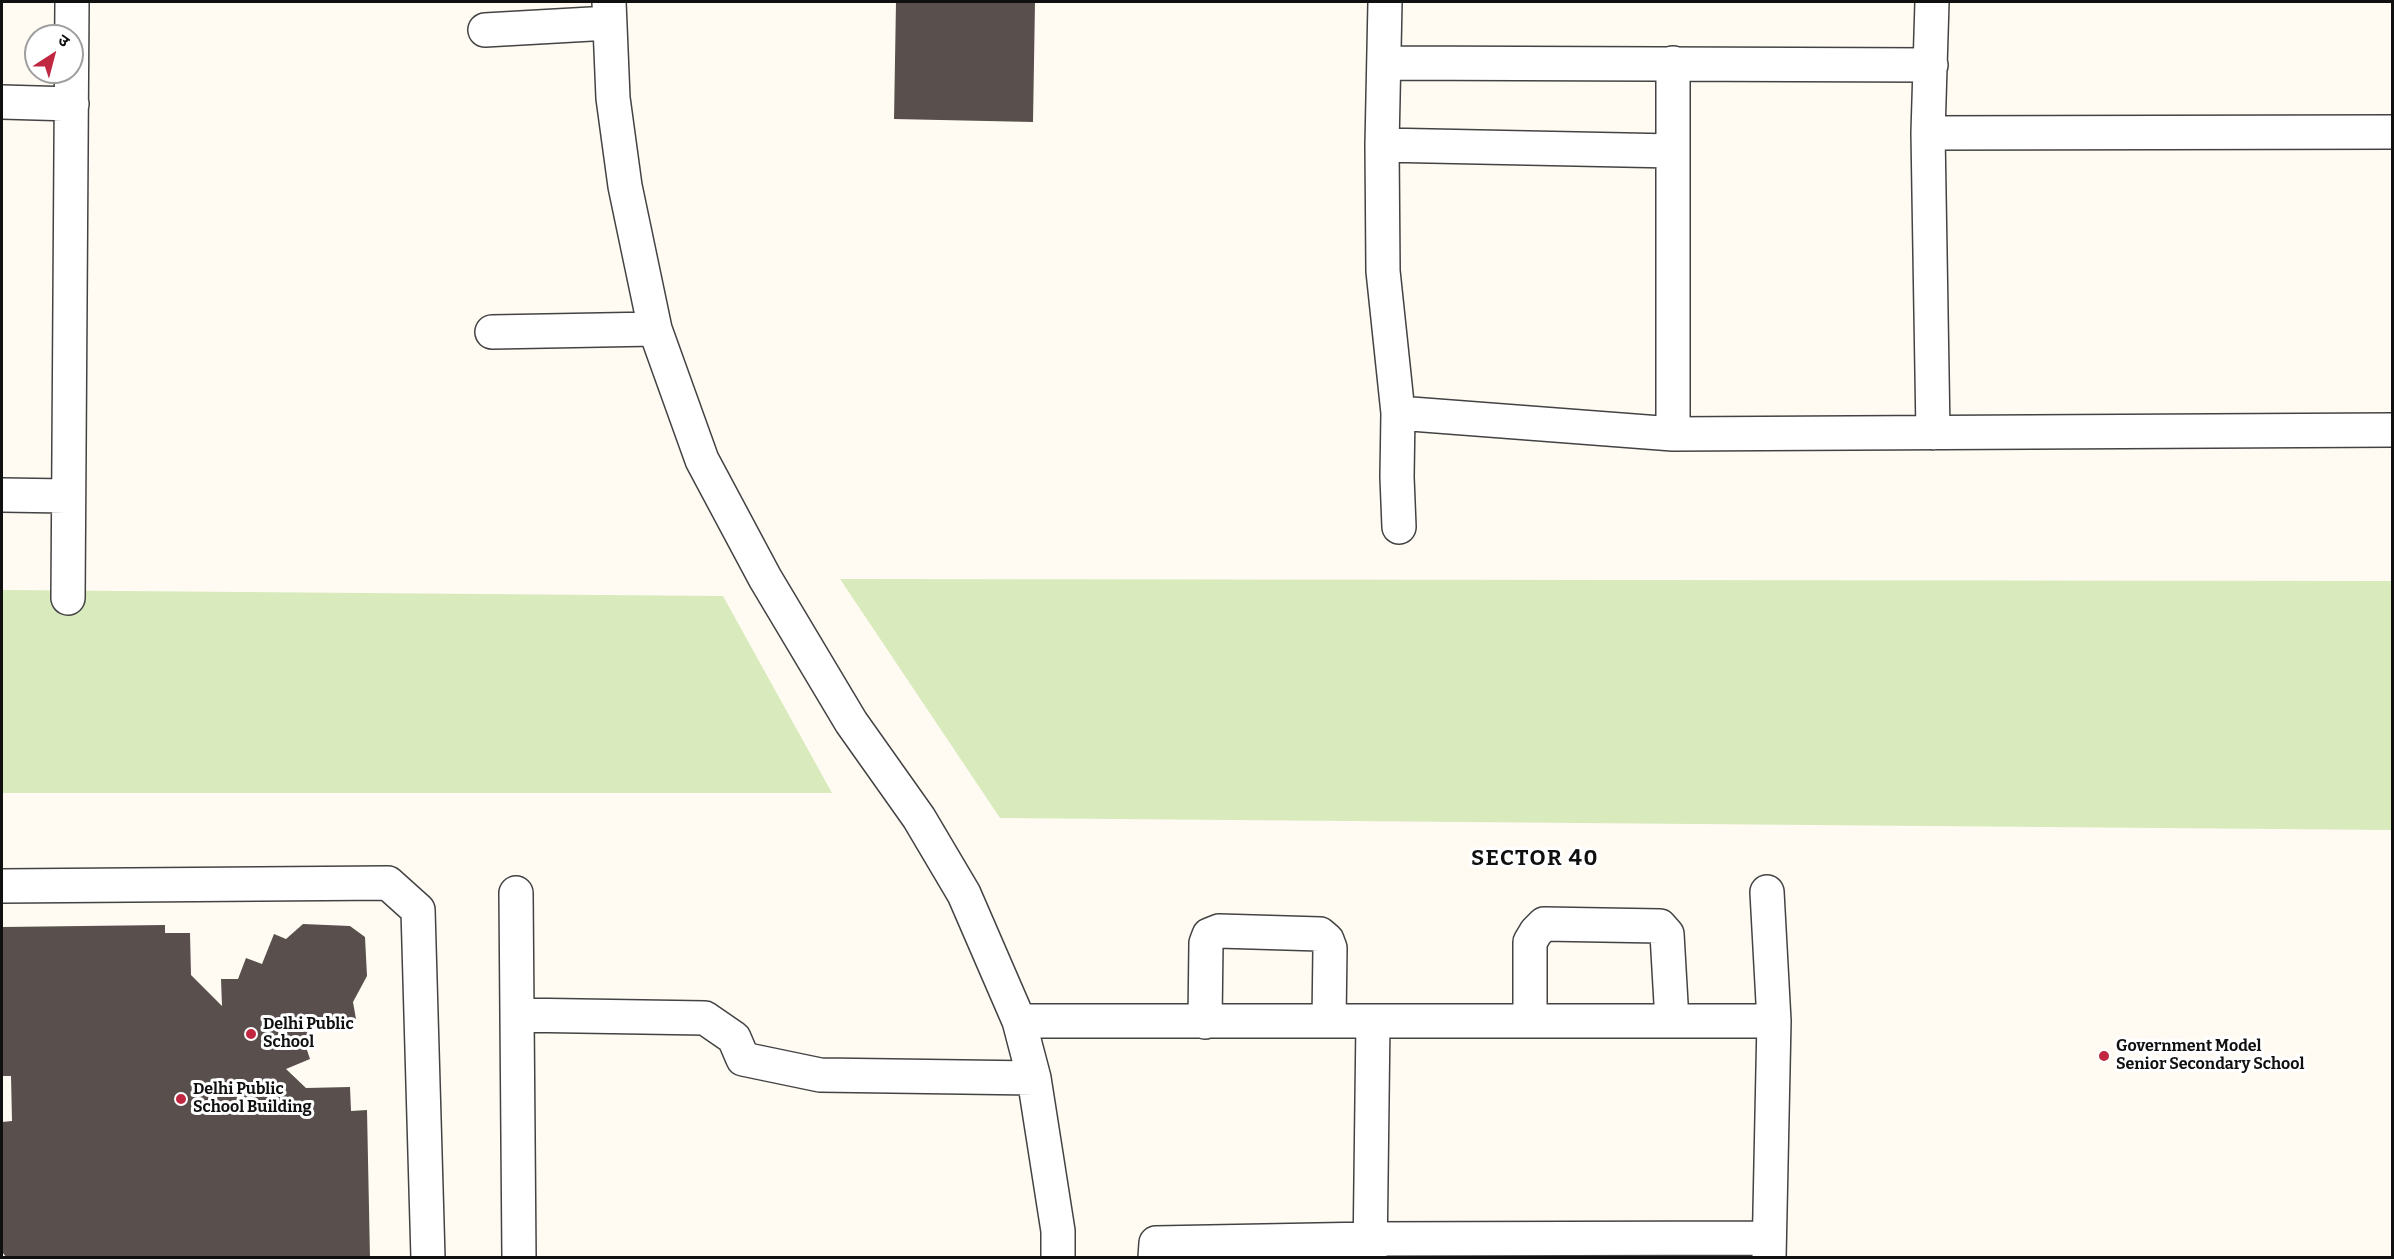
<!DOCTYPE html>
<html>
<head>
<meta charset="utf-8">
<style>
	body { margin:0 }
	#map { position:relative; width:2394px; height:1259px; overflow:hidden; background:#fffbf3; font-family:Bitter,"Noto Sans Devanagari",serif }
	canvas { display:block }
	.frame { position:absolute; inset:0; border:3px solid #101010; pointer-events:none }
	.north { position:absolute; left:24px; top:24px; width:60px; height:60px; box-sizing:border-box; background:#fff; border:2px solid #9f9f9f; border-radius:50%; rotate:36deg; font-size:16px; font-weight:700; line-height:24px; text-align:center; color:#101010 }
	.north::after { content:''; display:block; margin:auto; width:21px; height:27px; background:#c02741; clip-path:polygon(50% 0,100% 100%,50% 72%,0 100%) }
</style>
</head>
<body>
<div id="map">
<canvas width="2394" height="1259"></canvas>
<div class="frame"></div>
<div class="north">उ</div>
</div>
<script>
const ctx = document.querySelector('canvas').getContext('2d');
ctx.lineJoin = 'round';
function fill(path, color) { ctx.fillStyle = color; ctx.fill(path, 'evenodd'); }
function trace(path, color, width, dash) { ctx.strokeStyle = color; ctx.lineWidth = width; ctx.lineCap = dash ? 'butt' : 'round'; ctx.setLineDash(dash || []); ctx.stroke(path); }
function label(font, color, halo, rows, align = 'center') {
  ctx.font = font + ' Bitter,serif'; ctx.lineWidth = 6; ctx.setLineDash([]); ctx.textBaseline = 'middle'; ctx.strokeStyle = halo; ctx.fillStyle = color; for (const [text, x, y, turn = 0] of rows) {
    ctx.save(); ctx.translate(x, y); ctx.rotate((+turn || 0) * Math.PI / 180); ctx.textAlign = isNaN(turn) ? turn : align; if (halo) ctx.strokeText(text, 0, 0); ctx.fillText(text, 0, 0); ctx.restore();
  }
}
const green = new Path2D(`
	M 840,579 L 2392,581 L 2392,830 L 1000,818 Z
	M 2,590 L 723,596 L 832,793 L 2,793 Z`);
const building = new Path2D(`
	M 896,2 L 1035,2 L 1033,122 L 894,119 Z
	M 303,924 L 350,926 L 365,937 L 367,976 L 353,1002 L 356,1019 L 334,1028 L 321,1018 L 304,1041 L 310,1059 L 286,1069 L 306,1088 L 350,1087 L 351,1111 L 367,1110 L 370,1258 L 7,1258 L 2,1252 L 2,1122 L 12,1121 L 11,1076 L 2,1076 L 2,927 L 165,925 L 165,933 L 190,933 L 191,975 L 222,1006 L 221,979 L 238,979 L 246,958 L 262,964 L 274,934 L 286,939 Z`);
const minor = new Path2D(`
	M 609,2 L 613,98 L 625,186 L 655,329 L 702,460 L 765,578 L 851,722 L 919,818 L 964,894 L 1019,1021 L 1034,1078 L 1058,1231 L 1058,1258
	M 1385,2 L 1382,145 L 1383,271 L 1398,413 L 1397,477 L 1399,527
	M 1932,2 L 1928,133 L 1933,433
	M 485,30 L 609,23
	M 1384,63 L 1931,65
	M 1673,63 L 1673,434
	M 2,102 L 72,104
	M 1928,133 L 2392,132
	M 1382,145 L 1673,151
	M 492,332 L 655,329
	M 1398,413 L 1673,434 L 2392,430
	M 2,495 L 67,496
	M 68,598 L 72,2
	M 2,886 L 388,883 L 418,910 L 428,1258
	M 1767,892 L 1774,1021 L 1769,1258
	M 516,893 L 519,1258
	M 517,1015 L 705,1018 L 734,1038 L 743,1059 L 820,1075 L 1034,1078
	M 1019,1021 L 1774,1021
	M 1530,1021 L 1530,942 L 1536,932 L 1544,924 L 1660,926 L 1667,934 L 1672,1021
	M 1205,1022 L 1206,943 L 1209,935 L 1219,931 L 1320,934 L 1327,940 L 1330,948 L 1329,1021
	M 1155,1258 L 1156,1243 L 1371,1239 L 1769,1238
	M 1370,1258 L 1373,1021`);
const markers = [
	[251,1034,6,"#c02741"],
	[2104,1056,6,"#c02741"],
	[181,1099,6,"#c02741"]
];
const poiNames = [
	["Delhi Public",263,1025],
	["School",263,1043],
	["Government Model",2116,1047],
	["Senior Secondary School",2116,1065],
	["Delhi Public",193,1090],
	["School Building",193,1108]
];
const districtNames = [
	["SECTOR 40",1535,859]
];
fill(green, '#d9eabc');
fill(building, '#594f4c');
trace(minor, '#434343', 36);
trace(minor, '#fff', 33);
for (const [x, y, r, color] of markers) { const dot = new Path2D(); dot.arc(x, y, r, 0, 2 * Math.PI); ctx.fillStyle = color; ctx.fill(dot); trace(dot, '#fff', 2); }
label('bold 16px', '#101010', '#fff', poiNames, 'left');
ctx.letterSpacing = '1.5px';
label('bold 22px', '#101010', '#fff', districtNames);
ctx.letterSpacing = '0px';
</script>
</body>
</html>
